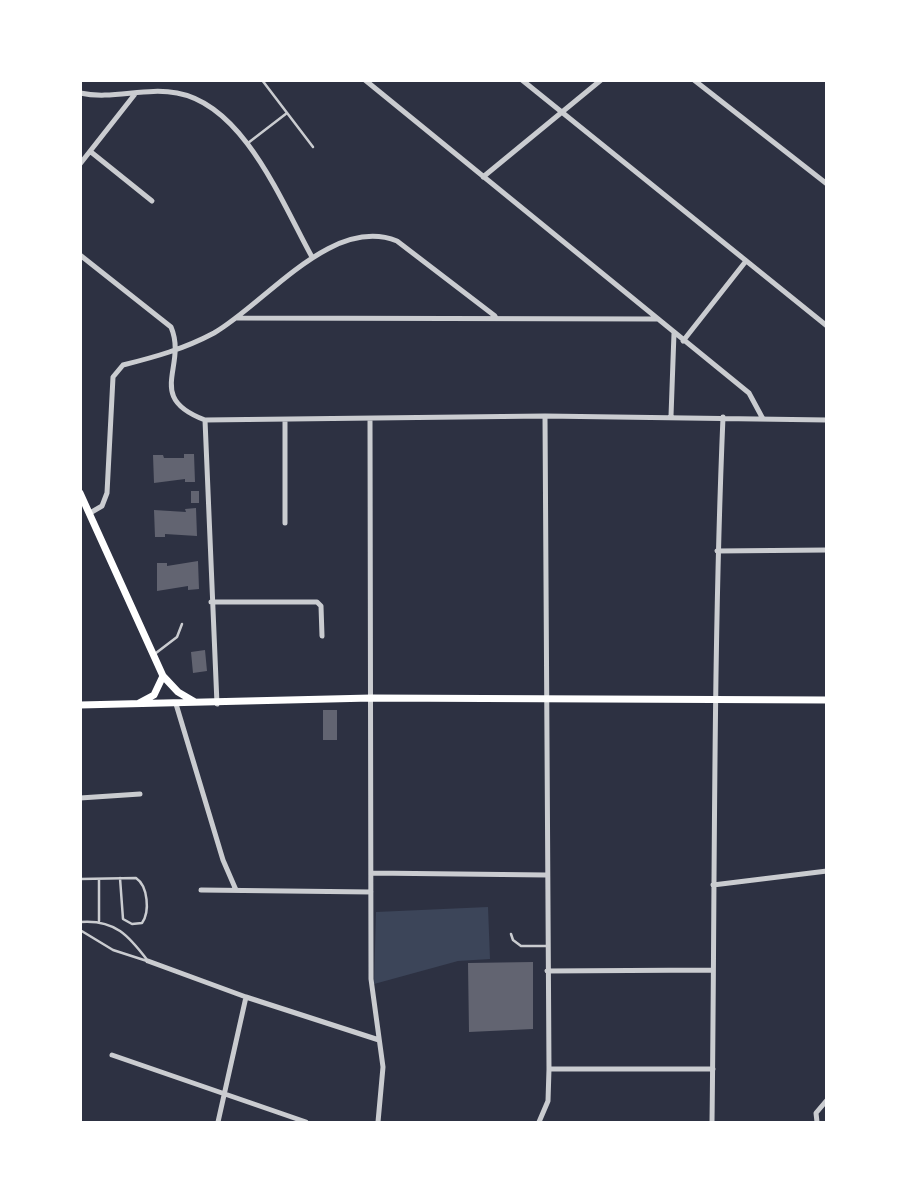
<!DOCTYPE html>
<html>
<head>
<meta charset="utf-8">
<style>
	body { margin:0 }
	#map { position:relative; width:907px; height:1203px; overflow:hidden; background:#2d3142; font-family:"PT Sans",sans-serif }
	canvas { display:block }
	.frame { position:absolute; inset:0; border:82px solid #fff; pointer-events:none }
</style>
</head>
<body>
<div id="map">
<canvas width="907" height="1203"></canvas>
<div class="frame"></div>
</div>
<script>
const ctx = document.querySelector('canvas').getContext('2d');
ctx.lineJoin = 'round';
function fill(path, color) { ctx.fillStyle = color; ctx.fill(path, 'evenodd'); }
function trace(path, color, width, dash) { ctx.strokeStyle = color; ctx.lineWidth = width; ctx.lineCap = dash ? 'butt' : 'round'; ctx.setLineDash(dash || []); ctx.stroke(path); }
const green = new Path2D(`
	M 488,907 L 490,959 L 458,961 L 374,984 L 376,912 Z`);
const building = new Path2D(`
	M 184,454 L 194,454 L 195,482 L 185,482 L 185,479 L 154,483 L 153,455 L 163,455 L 164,458 L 184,458 Z
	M 191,491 L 199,491 L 199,503 L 191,503 Z
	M 196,508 L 197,536 L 165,534 L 165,537 L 155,537 L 154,510 L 186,512 L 185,509 Z
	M 198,561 L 199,589 L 188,590 L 188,586 L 157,591 L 157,563 L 167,563 L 167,566 Z
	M 205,650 L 207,671 L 193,673 L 191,652 Z
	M 323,710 L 337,710 L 337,740 L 323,740 Z
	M 533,962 L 533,1029 L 469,1032 L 468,963 Z`);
const service = new Path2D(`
	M 262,80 L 313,147
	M 248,143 L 287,113
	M 156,653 L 177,637 L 182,624
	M 80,879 L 136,878 C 148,886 150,912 142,923 L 132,924 L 123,919 L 120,878
	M 99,879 L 99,921
	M 80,922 C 115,919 129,936 148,961
	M 80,930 L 113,950 L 147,961
	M 511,934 L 513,940 L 521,946 L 547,946`);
const minor = new Path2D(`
	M 365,80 L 749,393 L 763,419
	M 522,80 L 827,326
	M 694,80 L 827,184
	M 80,93 C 112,100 145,87 177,93 C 244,105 282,203 312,257
	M 91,152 L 152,201
	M 80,164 L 135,94
	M 483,177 L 601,80
	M 80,255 L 171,327 C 188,367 144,397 205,420 L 545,416 L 827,420
	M 237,318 L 657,319
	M 683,341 L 746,261
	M 671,416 L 674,333
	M 370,419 L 371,979 L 383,1067 L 378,1122
	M 205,420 L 217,704
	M 285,420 L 285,523
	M 90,513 L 102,506 L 107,493 L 113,377 L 123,365 C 155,357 184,349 214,333 C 266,303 332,215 397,241 L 495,316
	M 717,551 L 827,550
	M 211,602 L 317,602 L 321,606 L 322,636
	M 176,704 L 223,860 L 236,890
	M 80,798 L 140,794
	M 371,873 L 546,875
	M 713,885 L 827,871
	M 201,890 L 371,892
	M 148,961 L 246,997 L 379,1040
	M 547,971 L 711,970
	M 112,1055 L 306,1122
	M 549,1069 L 713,1069
	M 218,1122 L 246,997
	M 539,1122 L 548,1101 L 549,1069 L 545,416
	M 712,1122 C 715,887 713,652 723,417
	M 817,1122 L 816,1113 L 827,1100`);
const secondary = new Path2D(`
	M 80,493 L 163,676 L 178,692 L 195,702
	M 139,703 L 154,695 L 163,676
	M 80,705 L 371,698 L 827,700`);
fill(green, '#3c4559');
fill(building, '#626471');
trace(service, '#caccd0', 2.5);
trace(minor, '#caccd0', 5);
trace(secondary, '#fff', 7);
</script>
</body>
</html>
